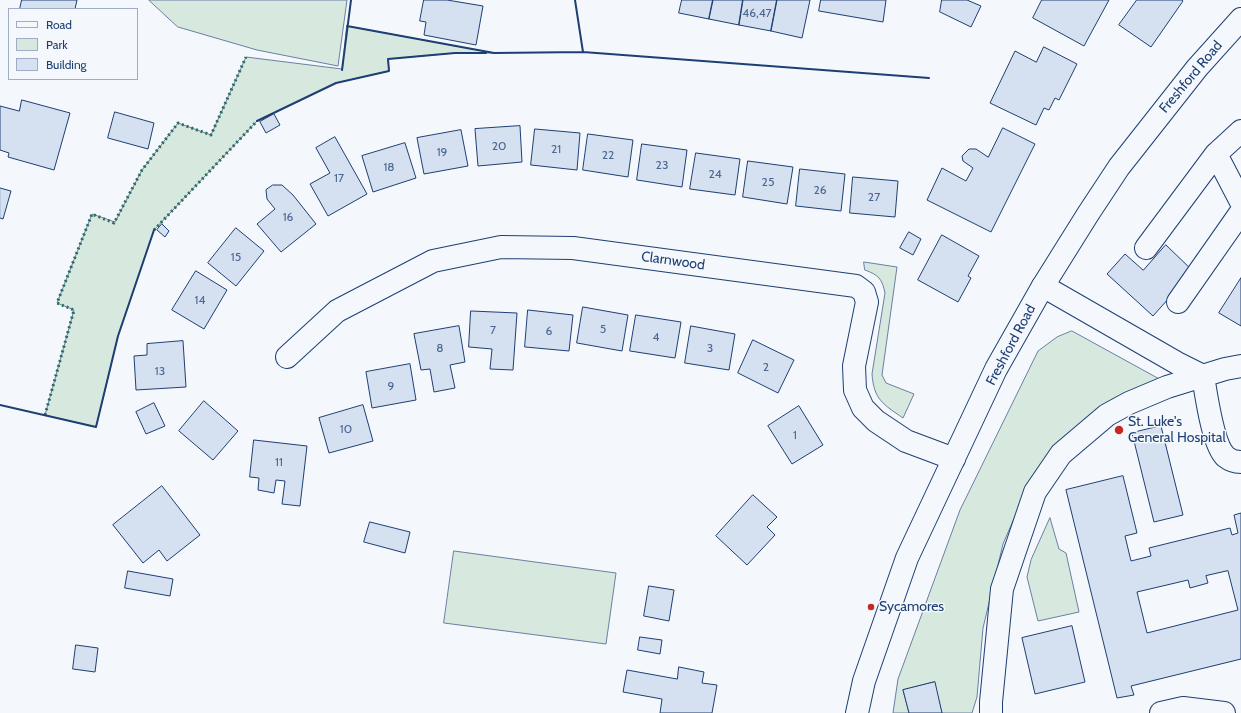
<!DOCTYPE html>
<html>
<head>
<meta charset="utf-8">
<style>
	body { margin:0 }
	#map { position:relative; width:1241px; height:713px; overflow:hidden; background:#f4f7fb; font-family:Cabin,sans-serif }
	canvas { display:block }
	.legend { position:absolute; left:8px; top:8px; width:130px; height:72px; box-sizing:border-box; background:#f4f7fb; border:1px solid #9eadc5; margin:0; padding:5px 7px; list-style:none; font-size:12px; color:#1d3f73 }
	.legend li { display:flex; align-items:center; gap:8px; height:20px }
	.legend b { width:20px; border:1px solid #9eadc5 }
</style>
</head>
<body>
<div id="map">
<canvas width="1241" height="713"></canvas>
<ul class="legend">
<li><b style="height:5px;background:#f4f7fb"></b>Road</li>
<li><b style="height:11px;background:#d7e8df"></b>Park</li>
<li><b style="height:11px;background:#d5e0f0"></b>Building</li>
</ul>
</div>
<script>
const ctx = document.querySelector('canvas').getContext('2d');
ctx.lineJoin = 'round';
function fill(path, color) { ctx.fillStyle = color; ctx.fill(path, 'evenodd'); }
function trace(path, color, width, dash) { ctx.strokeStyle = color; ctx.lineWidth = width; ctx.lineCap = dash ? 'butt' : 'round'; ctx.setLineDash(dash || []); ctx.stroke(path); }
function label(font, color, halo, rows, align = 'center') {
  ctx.font = font + ' Cabin,sans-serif'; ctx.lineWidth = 3; ctx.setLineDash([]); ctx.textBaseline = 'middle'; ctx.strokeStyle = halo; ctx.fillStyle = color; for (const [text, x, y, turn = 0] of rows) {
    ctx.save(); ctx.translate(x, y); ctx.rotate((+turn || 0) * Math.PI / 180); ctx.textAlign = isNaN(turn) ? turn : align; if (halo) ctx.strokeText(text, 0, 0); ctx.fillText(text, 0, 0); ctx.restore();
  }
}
const green = new Path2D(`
	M 149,0 L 347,0 L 338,66 L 257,50 L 178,27 Z
	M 347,26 L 494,53 L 455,53 L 388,59 L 389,71 L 336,83 L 257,121 L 154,230 L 118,336 L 96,427 L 45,415 L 74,310 L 57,303 L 92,214 L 115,222 L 142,170 L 178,123 L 211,135 L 246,57 L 342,69 Z
	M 864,262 L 897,267 L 882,375 L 886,383 L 914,394 L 903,418 C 883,404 874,400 872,374 L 885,293 C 882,279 879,275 865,270 Z
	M 1072,331 L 1163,381 L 1028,486 L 1003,544 L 983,628 L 977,697 L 972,713 L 942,713 L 934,682 L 903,690 L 909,713 L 893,713 L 898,679 L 960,510 L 1038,351 L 1057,337 Z
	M 1050,518 L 1059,549 L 1066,553 L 1079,612 L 1038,621 L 1027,577 L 1031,560 Z
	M 454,551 L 616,573 L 606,644 L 444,623 Z`);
const building = new Path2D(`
	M 22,0 L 77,0 L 75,9 L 20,9 Z
	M 424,0 L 447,0 L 483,6 L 476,45 L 424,35 L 426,22 L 420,21 Z
	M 682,0 L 713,0 L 709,19 L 679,13 Z
	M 713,0 L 743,0 L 739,25 L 709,19 Z
	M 743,0 L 777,0 L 771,31 L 739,25 Z
	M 777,0 L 810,0 L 802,38 L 771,31 Z
	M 821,0 L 886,0 L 883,22 L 819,11 Z
	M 942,0 L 967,0 L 981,6 L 971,27 L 940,12 Z
	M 1042,0 L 1109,0 L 1084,46 L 1033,18 Z
	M 1137,0 L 1182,0 L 1183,1 L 1151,47 L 1119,25 Z
	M 1044,47 L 1077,64 L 1059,100 L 1055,98 L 1049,110 L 1044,108 L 1036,125 L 990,103 L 1015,51 L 1036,62 Z
	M 22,100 L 70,113 L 54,170 L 8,157 L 9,153 L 0,150 L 0,106 L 19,111 Z
	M 115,112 L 154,123 L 148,149 L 108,138 Z
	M 274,114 L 280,125 L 266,133 L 260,122 Z
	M 520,126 L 522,162 L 478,166 L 475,129 Z
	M 1003,128 L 1035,144 L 991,232 L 927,200 L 942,168 L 966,181 L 973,168 L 963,161 L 962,156 L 969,149 L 976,149 L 988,157 Z
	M 535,129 L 580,133 L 577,170 L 531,165 Z
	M 461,130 L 468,166 L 424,174 L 417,138 Z
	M 588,134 L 633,140 L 628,177 L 583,170 Z
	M 335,137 L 367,194 L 328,216 L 310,184 L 330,173 L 316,148 Z
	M 405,143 L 416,178 L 373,192 L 362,156 Z
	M 642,144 L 687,150 L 682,187 L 637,180 Z
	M 696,153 L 740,159 L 735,195 L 690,189 Z
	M 748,161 L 793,167 L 787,204 L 743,197 Z
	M 800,169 L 845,174 L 841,211 L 796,206 Z
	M 853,177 L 898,181 L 895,217 L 850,213 Z
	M 273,185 L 282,185 L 293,195 L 316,224 L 281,252 L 257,224 L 275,209 L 267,199 L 266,190 Z
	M 0,188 L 11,191 L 3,219 L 0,218 Z
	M 162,224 L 169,231 L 165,237 L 157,230 Z
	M 236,228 L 264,251 L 236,286 L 208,263 Z
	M 909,232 L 921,239 L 913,255 L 900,248 Z
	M 942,235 L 979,256 L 968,276 L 971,278 L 958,302 L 918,280 Z
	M 1166,245 L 1193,271 L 1153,316 L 1107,274 L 1125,254 L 1143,270 Z
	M 196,271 L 227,290 L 204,329 L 172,310 Z
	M 1241,278 L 1241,326 L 1219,313 Z
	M 583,307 L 628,315 L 622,351 L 577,343 Z
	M 528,310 L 573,315 L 569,351 L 525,347 Z
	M 471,311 L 517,313 L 513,370 L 490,369 L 492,349 L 469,347 Z
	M 636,315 L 681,322 L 675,358 L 630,351 Z
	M 459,326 L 465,362 L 450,365 L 455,388 L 434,392 L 430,369 L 421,370 L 414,334 Z
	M 691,326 L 735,334 L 729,370 L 685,363 Z
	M 753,340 L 794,360 L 778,393 L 738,373 Z
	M 183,341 L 186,387 L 136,390 L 134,356 L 147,355 L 147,344 Z
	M 410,364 L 416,400 L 372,408 L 366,372 Z
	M 204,401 L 238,431 L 213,460 L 179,431 Z
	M 154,403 L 165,426 L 146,434 L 136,412 Z
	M 363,405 L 373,441 L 329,453 L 319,418 Z
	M 799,406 L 823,445 L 792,464 L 768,426 Z
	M 1161,426 L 1183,515 L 1154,522 L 1132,433 Z
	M 254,440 L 307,446 L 300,506 L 282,504 L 285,481 L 276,480 L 274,493 L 258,490 L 259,478 L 250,477 Z
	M 1123,476 L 1137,533 L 1125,536 L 1131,561 L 1151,556 L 1149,548 L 1230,528 L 1232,535 L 1238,533 L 1234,515 L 1241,513 L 1241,659 L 1131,686 L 1134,695 L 1117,698 L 1066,490 ZM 1228,571 L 1238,610 L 1147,633 L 1137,592 L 1188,580 L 1190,588 L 1208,583 L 1206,576 Z
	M 162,486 L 200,535 L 167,561 L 159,550 L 143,563 L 113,525 Z
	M 753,495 L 777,517 L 767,527 L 775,535 L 747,565 L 716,536 Z
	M 370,522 L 410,532 L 405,553 L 364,542 Z
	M 128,571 L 173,579 L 170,596 L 125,588 Z
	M 649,586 L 674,590 L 669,621 L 644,616 Z
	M 1072,626 L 1085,682 L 1035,694 L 1022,638 Z
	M 640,637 L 662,640 L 660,654 L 638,650 Z
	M 76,645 L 98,648 L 95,672 L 73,669 Z
	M 679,667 L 704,672 L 702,683 L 717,685 L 712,713 L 660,713 L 662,699 L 623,692 L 627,670 L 677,679 Z
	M 935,682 L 942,713 L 909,713 L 903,690 Z`);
const minor = new Path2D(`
	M 1216,154 L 1241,202
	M 1146,248 L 1216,154 L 1241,131
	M 1043,286 L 1177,363 L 1203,376 C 1206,394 1213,446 1226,457 C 1231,461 1235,462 1241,462
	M 1178,302 L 1241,212
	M 287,357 L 337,311 L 433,261 L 501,247 L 573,248 L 856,286 L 864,292 L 867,302 L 854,366 L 855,390 L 863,408 L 876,421 L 906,441 L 954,459
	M 991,713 L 991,702 L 1002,589 L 1035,492 L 1061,454 L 1107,415 L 1129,403 L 1167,387 L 1225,369 L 1241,366
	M 1161,713 L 1183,708 L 1224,713`);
const major = new Path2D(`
	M 857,713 L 864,681 L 907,558 L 996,369 L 1043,286 L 1088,214 L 1119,167 L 1197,68 L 1241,19`);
const hedge = new Path2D(`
	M 154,230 L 257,121
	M 45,415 L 74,310 L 57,303 L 92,214 L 114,223 L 142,170 L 178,123 L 211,135 L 246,57`);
const wall = new Path2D(`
	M 575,0 L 583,52
	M 347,26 L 494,53 L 583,52 L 929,78
	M 342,70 L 351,0
	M 257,121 L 336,83 L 389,71 L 388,59 L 455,53 L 486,53
	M 0,405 L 96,427 L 118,336 L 154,230`);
const markers = [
	[1119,430,5,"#c62828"],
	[871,607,4,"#c62828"]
];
const numberNames = [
	["46,47",757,13],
	["20",499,146],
	["21",556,149],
	["19",442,152],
	["22",608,155],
	["23",662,165],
	["18",389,167],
	["24",715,174],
	["17",339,178],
	["25",768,182],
	["26",820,190],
	["27",874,197],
	["16",288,217],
	["15",236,257],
	["14",200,300],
	["5",603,329],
	["7",493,330],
	["6",549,331],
	["4",656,337],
	["8",440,348],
	["3",710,348],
	["2",766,367],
	["13",160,371],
	["9",391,386],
	["10",346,429],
	["1",795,435],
	["11",279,462]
];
const streetNames = [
	["Freshford Road",1191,77,-50],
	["Clarnwood",673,261,8],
	["Freshford Road",1011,345,-62]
];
const poiNames = [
	["St. Luke's",1128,422],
	["General Hospital",1128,438],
	["Sycamores",879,607]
];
fill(green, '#d7e8df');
trace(green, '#687fa3', 1);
fill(building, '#d5e0f0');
trace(building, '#1d3f73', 1);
trace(minor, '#1d3f73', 24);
trace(major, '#1d3f73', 24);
trace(minor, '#f4f7fb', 22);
trace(major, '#f4f7fb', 22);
trace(hedge, '#2c6c60', 3, [2, 3]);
trace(wall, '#1d3f73', 2);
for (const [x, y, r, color] of markers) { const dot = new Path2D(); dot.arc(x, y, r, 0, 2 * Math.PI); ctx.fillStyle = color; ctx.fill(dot); trace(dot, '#f4f7fb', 1.5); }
label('12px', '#4b6792', null, numberNames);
label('14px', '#1d3f73', '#f4f7fb', streetNames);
label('14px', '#1d3f73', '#f4f7fb', poiNames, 'left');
</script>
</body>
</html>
